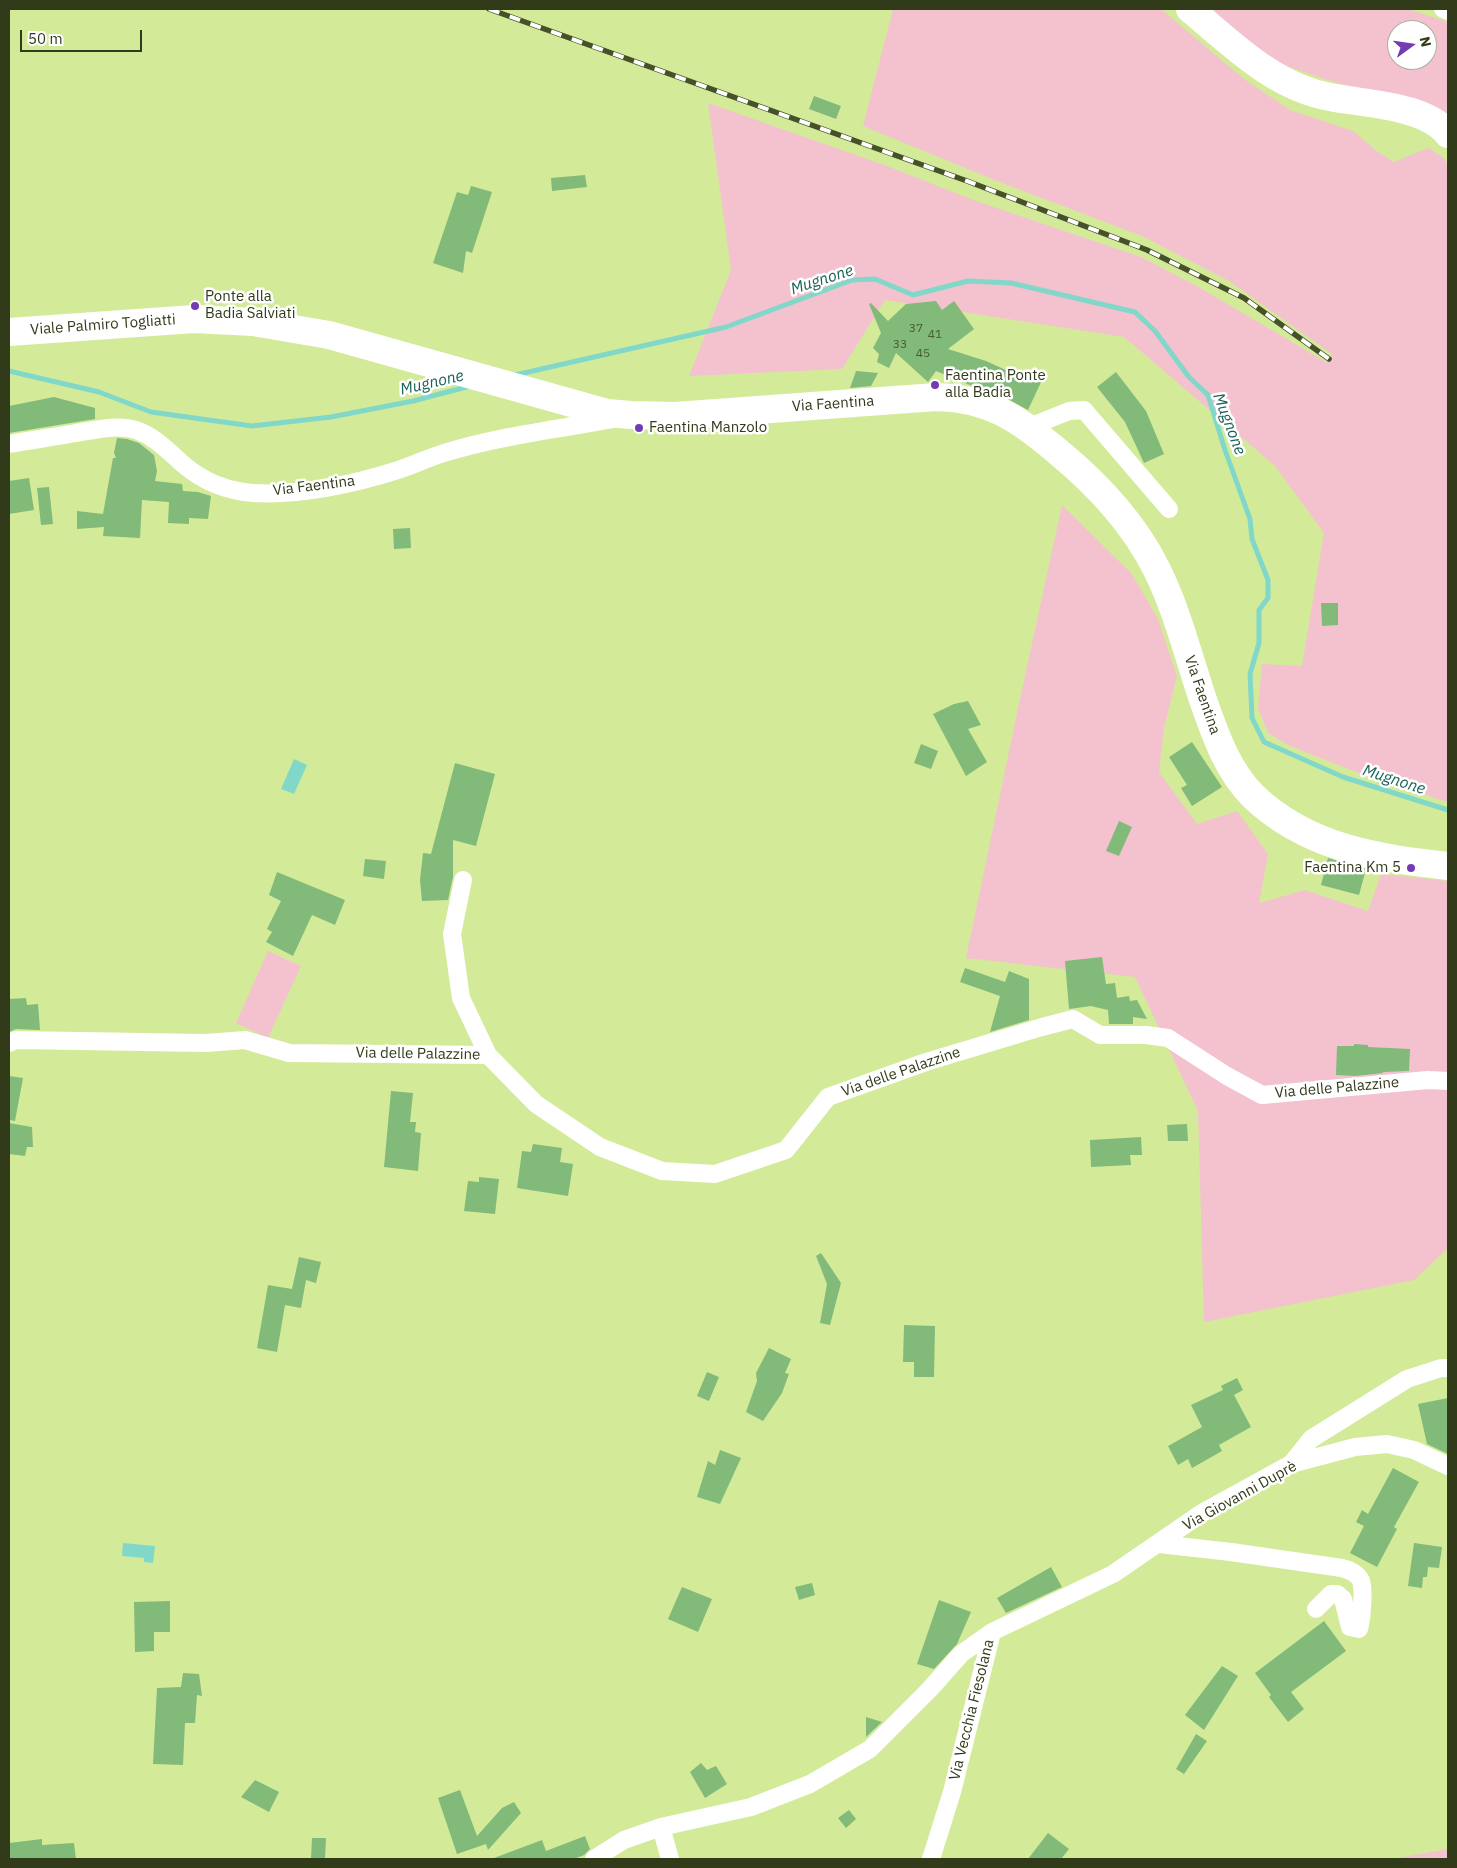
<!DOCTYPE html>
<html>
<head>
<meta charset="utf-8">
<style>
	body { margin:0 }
	#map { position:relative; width:1457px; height:1868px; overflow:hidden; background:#d3eb98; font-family:"IBM Plex Sans",sans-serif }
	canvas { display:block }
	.frame { position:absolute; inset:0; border:10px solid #323b19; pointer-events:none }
	.north { position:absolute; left:1387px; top:20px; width:50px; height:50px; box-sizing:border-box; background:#fff; border:1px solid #adb1a3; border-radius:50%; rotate:76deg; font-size:14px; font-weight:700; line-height:20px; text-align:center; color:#323b19 }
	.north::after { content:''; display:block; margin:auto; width:18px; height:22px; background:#733cb3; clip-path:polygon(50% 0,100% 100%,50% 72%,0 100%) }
	.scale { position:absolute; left:20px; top:30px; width:122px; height:22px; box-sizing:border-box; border:2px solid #323b19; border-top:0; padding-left:6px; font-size:15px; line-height:18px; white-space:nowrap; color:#323b19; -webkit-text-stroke:4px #fff; paint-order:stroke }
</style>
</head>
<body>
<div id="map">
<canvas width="1457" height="1868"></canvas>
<div class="frame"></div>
<div class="north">N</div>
<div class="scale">50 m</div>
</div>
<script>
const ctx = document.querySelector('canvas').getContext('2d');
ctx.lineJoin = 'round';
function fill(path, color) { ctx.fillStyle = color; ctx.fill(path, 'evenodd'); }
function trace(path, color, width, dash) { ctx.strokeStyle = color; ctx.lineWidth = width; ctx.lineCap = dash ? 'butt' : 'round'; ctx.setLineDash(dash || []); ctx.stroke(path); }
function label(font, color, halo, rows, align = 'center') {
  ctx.font = font + ' "IBM Plex Sans",sans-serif'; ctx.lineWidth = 5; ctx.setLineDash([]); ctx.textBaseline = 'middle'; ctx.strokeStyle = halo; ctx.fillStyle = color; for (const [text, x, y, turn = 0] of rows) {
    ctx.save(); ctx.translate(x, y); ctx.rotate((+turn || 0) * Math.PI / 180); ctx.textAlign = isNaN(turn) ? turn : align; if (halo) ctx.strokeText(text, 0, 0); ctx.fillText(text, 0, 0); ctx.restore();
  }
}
const green = new Path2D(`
	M 893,9 L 1161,9 L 1244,79 L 1290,110 L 1353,131 L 1378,152 L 1394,162 L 1428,148 L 1444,158 L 1448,165 L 1448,802 L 1374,779 L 1290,746 L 1268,733 L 1258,708 L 1262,664 L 1302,666 L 1324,533 L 1275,466 L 1124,337 L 885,300 L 842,369 L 689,376 L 731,270 L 708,103 L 887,166 L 973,200 L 1141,257 L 1202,289 L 1326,362 L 1332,354 L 1229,281 L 1142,236 L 997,181 L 863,126 Z
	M 1207,9 L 1408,9 L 1448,22 L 1448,115 L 1321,78 L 1276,62 ZM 1397,30 L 1427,30 L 1427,60 L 1397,60 Z
	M 1062,505 L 1132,574 L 1158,619 L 1177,676 L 1164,728 L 1159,772 L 1197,824 L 1237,811 L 1268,854 L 1259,903 L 1305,890 L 1368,911 L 1381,874 L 1448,881 L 1448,1248 L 1414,1280 L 1204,1322 L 1198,1111 L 1135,977 L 966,958 L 1021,694 Z
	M 268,951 L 301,966 L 268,1038 L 236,1023 Z
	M 1448,1849 L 1448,1859 L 1391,1859 Z`);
const water = new Path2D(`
	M 294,759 L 307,765 L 294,794 L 281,789 Z
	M 123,1543 L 155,1546 L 153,1563 L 144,1562 L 144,1558 L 122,1556 Z`);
const stream = new Path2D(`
	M 9,371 L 99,392 L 151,412 L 252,426 L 331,417 L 413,401 L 470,386
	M 515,375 L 726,327 L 852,280 L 875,279 L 913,295 L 968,281 L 1011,283 L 1135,312 L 1155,331 L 1189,377 L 1208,395 L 1225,450 L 1250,519 L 1252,539 L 1268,580 L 1268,598 L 1259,610 L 1259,643 L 1250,674 L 1252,718 L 1264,742 L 1343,777 L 1448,810`);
const building = new Path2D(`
	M 814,96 L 841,106 L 836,119 L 809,109 Z
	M 585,175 L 587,187 L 552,191 L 551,178 Z
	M 471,186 L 492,192 L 472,253 L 466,251 L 463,273 L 433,263 L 457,192 L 468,195 Z
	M 936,301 L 942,310 L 954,301 L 974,329 L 948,349 L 986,361 L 1019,376 L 1021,370 L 1042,380 L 1028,410 L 993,391 L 970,385 L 936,371 L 928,382 L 896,353 L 889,368 L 877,362 L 879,354 L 873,348 L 881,333 L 869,304 L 871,303 L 888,321 L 906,304 Z
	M 856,371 L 878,373 L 871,386 L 850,388 Z
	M 1116,372 L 1146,411 L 1164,454 L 1144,463 L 1125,422 L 1097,387 Z
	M 54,397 L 95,408 L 95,419 L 9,433 L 9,406 Z
	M 117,438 L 127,439 L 139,443 L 154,455 L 157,471 L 155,481 L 182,484 L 183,491 L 198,492 L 211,496 L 208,519 L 189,518 L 189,524 L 168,523 L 169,502 L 142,500 L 140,538 L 103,536 L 104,527 L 77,529 L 77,511 L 103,514 L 113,458 L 116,458 L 114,453 Z
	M 29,478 L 34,510 L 9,514 L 9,481 Z
	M 49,487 L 53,524 L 41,525 L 37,488 Z
	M 410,528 L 411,548 L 394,549 L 393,529 Z
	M 1321,603 L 1338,603 L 1338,625 L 1322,626 Z
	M 968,701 L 981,725 L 968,729 L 987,762 L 966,776 L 933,714 L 954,704 Z
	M 1192,742 L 1222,787 L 1192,806 L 1181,788 L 1187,785 L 1169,757 Z
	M 921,744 L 938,751 L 931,769 L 914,763 Z
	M 455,763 L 495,774 L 476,846 L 453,840 L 453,877 L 448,900 L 422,901 L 420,880 L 423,853 L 431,854 Z
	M 1119,821 L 1132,827 L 1119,856 L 1106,851 Z
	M 1328,858 L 1366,869 L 1359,895 L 1321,885 Z
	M 365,859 L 386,861 L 384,879 L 363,876 Z
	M 277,872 L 345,900 L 335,925 L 312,915 L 293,956 L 266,942 L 272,932 L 267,929 L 281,901 L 269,895 Z
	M 1102,957 L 1106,984 L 1115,983 L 1117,998 L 1129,996 L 1130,1001 L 1137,1000 L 1147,1019 L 1133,1017 L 1133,1024 L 1109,1024 L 1108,1010 L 1091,1006 L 1069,1009 L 1065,961 Z
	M 965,968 L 1005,982 L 1009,971 L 1029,979 L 1029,1020 L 990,1032 L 1000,996 L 960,982 Z
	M 26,998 L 27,1005 L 38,1004 L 40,1030 L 16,1029 L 9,1032 L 9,999 Z
	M 1354,1044 L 1368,1045 L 1368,1047 L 1410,1049 L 1409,1071 L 1383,1072 L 1383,1073 L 1355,1076 L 1336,1075 L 1337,1046 L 1354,1046 Z
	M 9,1076 L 23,1078 L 15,1121 L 9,1120 Z
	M 391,1091 L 413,1093 L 410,1122 L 416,1122 L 415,1132 L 421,1133 L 418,1171 L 384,1167 Z
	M 9,1123 L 32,1127 L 33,1147 L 27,1147 L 25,1156 L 9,1154 Z
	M 1187,1124 L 1188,1141 L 1168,1141 L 1167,1125 Z
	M 1141,1137 L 1142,1155 L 1130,1155 L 1131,1165 L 1091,1167 L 1090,1140 Z
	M 533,1144 L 562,1148 L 560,1162 L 573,1164 L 568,1196 L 517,1188 L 522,1151 L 531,1152 Z
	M 479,1177 L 499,1179 L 495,1214 L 464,1211 L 468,1181 L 479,1182 Z
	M 821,1253 L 841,1283 L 830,1325 L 820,1323 L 827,1284 L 816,1256 Z
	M 299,1257 L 321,1262 L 316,1283 L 306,1280 L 301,1308 L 285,1305 L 277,1352 L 257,1348 L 268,1285 L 292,1289 Z
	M 904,1325 L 935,1326 L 934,1377 L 914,1377 L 914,1362 L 903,1362 Z
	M 769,1348 L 791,1359 L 785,1373 L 789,1374 L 782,1393 L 763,1421 L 746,1412 L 757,1381 L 756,1373 Z
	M 707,1372 L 719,1377 L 709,1401 L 697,1396 Z
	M 1237,1378 L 1243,1390 L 1234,1395 L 1251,1427 L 1219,1445 L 1222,1451 L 1192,1468 L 1188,1459 L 1178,1465 L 1168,1446 L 1202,1427 L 1191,1405 L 1223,1390 L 1221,1386 Z
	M 1448,1398 L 1448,1454 L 1427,1444 L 1418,1404 Z
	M 720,1450 L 741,1458 L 720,1504 L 697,1497 L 708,1461 L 715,1465 Z
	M 1393,1468 L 1419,1482 L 1394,1527 L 1397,1529 L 1377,1567 L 1350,1553 L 1364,1526 L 1356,1522 L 1362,1510 L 1368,1514 Z
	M 1414,1543 L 1442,1547 L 1439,1568 L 1428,1567 L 1427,1577 L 1423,1577 L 1422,1588 L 1408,1586 Z
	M 1051,1567 L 1062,1587 L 1006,1613 L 997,1598 Z
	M 812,1583 L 815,1595 L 799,1600 L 795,1587 Z
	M 682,1587 L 712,1599 L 698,1632 L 668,1619 Z
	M 939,1600 L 971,1612 L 957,1644 L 934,1669 L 917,1664 Z
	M 170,1601 L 170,1632 L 154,1632 L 154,1651 L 135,1652 L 134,1602 Z
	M 1324,1621 L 1346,1651 L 1291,1692 L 1304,1709 L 1288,1722 L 1269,1697 L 1271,1695 L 1255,1673 Z
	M 1222,1666 L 1238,1676 L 1204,1730 L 1185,1715 Z
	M 183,1673 L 199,1674 L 202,1696 L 197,1695 L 195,1723 L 185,1723 L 183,1765 L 153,1764 L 157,1688 L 181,1687 Z
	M 866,1717 L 882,1722 L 866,1737 Z
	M 1196,1734 L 1207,1741 L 1184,1774 L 1176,1769 Z
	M 701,1763 L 707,1770 L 716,1766 L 727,1784 L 705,1798 L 690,1772 Z
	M 255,1780 L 279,1792 L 269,1812 L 241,1797 Z
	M 460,1790 L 477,1836 L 502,1808 L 514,1802 L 521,1813 L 488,1850 L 486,1844 L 457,1854 L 438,1798 Z
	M 849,1810 L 856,1819 L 846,1828 L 838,1818 Z
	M 1048,1833 L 1069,1849 L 1061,1859 L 1028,1859 Z
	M 585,1836 L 590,1849 L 584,1855 L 574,1859 L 494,1859 L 494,1858 L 542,1840 L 546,1851 Z
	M 312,1838 L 326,1838 L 325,1859 L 311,1859 Z
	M 42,1839 L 42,1845 L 74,1843 L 76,1859 L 9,1858 L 9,1843 Z`);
const minor = new Path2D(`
	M 1443,9 L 1448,11
	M 1029,427 L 1069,411 L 1084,410 L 1169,509
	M 9,444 C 31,440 54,437 76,433 C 95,430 117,424 136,430 C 156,437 169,452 184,465 C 204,482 227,491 253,493 C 298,496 355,484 398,470 C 413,465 428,458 444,453 C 499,436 558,429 614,419
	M 463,880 L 452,934 L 461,998 L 488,1055
	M 9,1043 L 16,1040 L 206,1043 L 245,1040 L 289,1053 L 488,1055 L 536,1104 L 600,1147 L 662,1171 L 715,1174 L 786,1150 L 828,1097 L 926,1062 L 1042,1027 L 1073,1019 L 1100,1035 L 1146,1035 L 1168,1038 L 1227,1076 L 1262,1095 L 1428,1080 L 1448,1081
	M 1291,1464 L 1311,1439 L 1407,1379 L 1441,1368 L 1448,1368
	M 1159,1544 L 1231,1552 L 1342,1568 C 1349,1570 1358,1573 1361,1581 C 1364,1590 1362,1619 1359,1629 L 1350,1627 L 1343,1599 L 1337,1594 L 1331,1594 L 1316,1609
	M 661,1827 L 670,1859
	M 594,1859 L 624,1840 L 661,1827 L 751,1807 L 810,1784 L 870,1749 L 930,1689 L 961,1654 L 992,1632 L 1113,1574 L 1202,1513 L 1291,1464 L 1355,1447 L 1387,1444 L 1414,1450 L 1448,1466
	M 931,1859 L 952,1792 L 992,1632`);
const primary = new Path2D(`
	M 1190,9 C 1232,44 1274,87 1330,97 C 1364,104 1426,105 1448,134
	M 9,332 L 194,319 L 253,322 L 329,335 L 607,413 L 631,415 L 675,416 L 936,397 C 988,398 1018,418 1057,451 C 1096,483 1133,522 1156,568 C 1176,607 1189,658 1203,700 C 1215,734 1227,770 1253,796 C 1307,848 1377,858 1448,866`);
const rail = new Path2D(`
	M 489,9 L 967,181 L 1147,250 L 1244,298 L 1329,359`);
const markers = [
	[195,306,5,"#733cb3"],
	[935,385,5,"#733cb3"],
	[639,428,5,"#733cb3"],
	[1411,868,5,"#733cb3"]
];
const numberNames = [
	["37",916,329],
	["41",935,335],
	["33",900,345],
	["45",923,354]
];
const poiNames = [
	["Ponte alla",205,297],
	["Badia Salviati",205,314],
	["Faentina Ponte",945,376],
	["alla Badia",945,393],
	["Faentina Manzolo",649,428],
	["Faentina Km 5",1401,868,"right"]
];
const streetNames = [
	["Viale Palmiro Togliatti",103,325,-4],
	["Via Faentina",833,404,-4],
	["Via Faentina",314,486,-7],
	["Via Faentina",1202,695,71],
	["Via delle Palazzine",418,1054,1],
	["Via delle Palazzine",901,1072,-19],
	["Via delle Palazzine",1337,1088,-5],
	["Via Giovanni Duprè",1240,1496,-29],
	["Via Vecchia Fiesolana",972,1710,-76]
];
const waterNames = [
	["Mugnone",822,280,-18],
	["Mugnone",432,383,-13],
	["Mugnone",1229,424,69],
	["Mugnone",1394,780,18]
];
fill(green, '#f3c2ce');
fill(water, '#81d8c9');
trace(stream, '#81d8c9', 5);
fill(building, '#81ba79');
trace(minor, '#fff', 18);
trace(primary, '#fff', 28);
trace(rail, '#465129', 5.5);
trace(rail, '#fff', 4, [11]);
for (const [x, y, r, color] of markers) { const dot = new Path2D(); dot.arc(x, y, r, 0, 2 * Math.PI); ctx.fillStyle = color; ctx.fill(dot); trace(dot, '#fff', 2); }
label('12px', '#465b31', null, numberNames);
label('15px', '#323b19', '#fff', poiNames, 'left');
label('15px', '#323b19', '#fff', streetNames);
label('italic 16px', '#1a6257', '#fff', waterNames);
</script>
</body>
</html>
